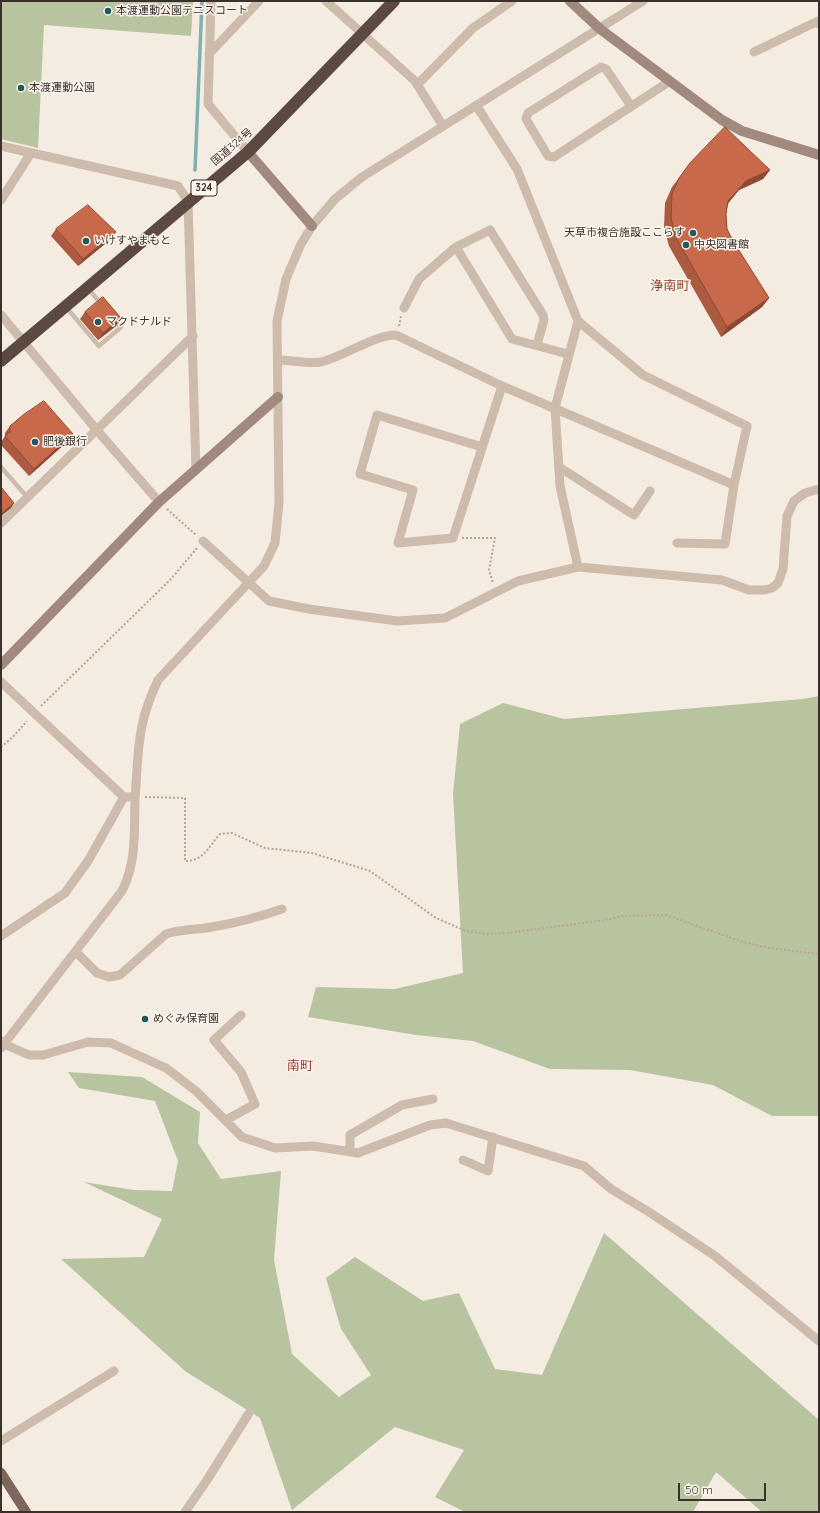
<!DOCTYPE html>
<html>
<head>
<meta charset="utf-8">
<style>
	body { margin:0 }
	#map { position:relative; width:820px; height:1513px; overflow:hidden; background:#f4ebe1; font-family:Quicksand,sans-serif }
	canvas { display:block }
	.frame { position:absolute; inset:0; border:2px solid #3b302b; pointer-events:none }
	.scale { position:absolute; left:678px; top:1483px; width:88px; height:18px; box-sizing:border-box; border:2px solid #3b302b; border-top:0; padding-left:5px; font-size:12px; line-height:14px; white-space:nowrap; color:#3b302b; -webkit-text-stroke:3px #fbf5ee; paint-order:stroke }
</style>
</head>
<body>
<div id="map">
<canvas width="820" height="1513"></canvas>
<div class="frame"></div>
<div class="scale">50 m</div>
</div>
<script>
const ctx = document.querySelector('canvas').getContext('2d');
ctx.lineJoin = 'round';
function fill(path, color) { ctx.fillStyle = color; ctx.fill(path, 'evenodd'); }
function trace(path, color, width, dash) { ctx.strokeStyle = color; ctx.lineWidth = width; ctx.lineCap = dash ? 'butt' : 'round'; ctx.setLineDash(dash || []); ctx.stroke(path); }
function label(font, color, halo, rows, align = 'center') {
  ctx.font = font + ' Quicksand,"Noto Sans JP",sans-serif'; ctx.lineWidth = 3; ctx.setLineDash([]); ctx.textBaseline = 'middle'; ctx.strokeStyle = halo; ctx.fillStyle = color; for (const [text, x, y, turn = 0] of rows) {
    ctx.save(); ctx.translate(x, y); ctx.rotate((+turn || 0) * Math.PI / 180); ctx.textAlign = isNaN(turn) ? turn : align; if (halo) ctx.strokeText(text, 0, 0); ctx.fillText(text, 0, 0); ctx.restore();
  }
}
const green = new Path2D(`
	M 1,1 L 193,1 L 191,36 L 44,25 L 38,148 L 1,139 Z
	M 819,696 L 819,1116 L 772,1116 L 713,1085 L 630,1070 L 550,1069 L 473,1041 L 416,1035 L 308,1017 L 316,987 L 395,989 L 463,973 L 453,794 L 460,724 L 503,703 L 564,719 L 803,699 Z
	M 68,1072 L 142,1077 L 200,1112 L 198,1143 L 221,1179 L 281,1171 L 274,1260 L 292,1354 L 339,1397 L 371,1375 L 341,1329 L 326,1278 L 355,1257 L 423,1301 L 459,1293 L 495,1369 L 542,1375 L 604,1233 L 819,1420 L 819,1512 L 762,1512 L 716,1472 L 693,1512 L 465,1512 L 435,1497 L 464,1450 L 395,1427 L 292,1510 L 260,1418 L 185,1371 L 61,1259 L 144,1257 L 162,1219 L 84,1182 L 134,1190 L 172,1191 L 178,1161 L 155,1101 L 79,1088 Z`);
const stream = new Path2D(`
	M 195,170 L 202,1`);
const path = new Path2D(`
	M 399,326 L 401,316
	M 167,509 L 196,535
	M 462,538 L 495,538 L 489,570 L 493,583
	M 41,706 L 170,580 L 197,548
	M 1,747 L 13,737 L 27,721
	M 145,797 L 185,798 L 185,861 C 204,861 209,846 220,834 L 232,833 L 265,848 L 312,853 L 370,871 L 436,918 L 466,931 L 487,934 L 508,933 L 605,920 L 623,916 L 666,915 L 743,942 L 769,948 L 819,954`);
const lane = new Path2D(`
	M 88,288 L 101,304
	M 66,307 L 99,346 L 121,327 L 114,319
	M 1,467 L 27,497`);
const street = new Path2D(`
	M 211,1 L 208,104 L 248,152
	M 326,1 L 415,81 L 443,126
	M 754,52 L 818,21 L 819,24
	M 209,54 L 259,1
	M 417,85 L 473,28 L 512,1
	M 476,105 L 517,169 L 578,321 L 555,408 L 560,486 L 578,567
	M 631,106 L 606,69 L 601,67 L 528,113 L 526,119 L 548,156 L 554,157 L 670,81
	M 1,146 L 178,186 L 188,201 L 196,470
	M 1,200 L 31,153
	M 456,247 L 512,339 L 568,354
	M 404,308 L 419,279 L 456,247 L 490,230 L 543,315 L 544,320 L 537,345
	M 1,315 L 96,429 L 159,502
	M 578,321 L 643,375 L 747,426 L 734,485
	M 278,360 C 291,360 308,364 321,362 C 345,356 374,335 396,335 L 502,386 L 734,485 L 725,544 L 677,543
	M 482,447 L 377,415 L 360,474 L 413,490 L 398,543 L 453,538 L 502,386
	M 559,467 L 634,515 L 650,491
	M 1,523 L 193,336
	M 203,541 L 269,601 L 309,609 L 397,621 L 445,618 L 518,581 L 578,567 L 722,580 L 749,590 L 765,590 L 772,588 L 778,583 L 783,569 L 787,516 L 794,501 L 805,493 L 819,489
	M 1,682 L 124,797 L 130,797
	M 1,936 L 65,893 L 88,861 L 124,797
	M 76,952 L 97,973 L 109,977 L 120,975 L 166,934 C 180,929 197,930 212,927 C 236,923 259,917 282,909
	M 1,1041 L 4,1044 L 29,1055 L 43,1055 L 88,1042 L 111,1043 L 166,1068 L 196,1091 L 242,1137 L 275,1148 L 313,1146 L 358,1153 L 430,1125 L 446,1123 L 584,1166 L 611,1189 L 649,1212 L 715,1256 L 819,1341
	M 1,1048 L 122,891 C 137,862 134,830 135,799 C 137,775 137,749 142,726 C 145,710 151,695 158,680 L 264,566 L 275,543 L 279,503 L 277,321 L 286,279 L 300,246 L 312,226 L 335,199 L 362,177 L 643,1
	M 226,1120 L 255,1104 L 241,1072 L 214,1040 L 241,1015
	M 350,1152 L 350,1135 L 402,1105 L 433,1099
	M 463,1160 L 488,1171 L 493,1137
	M 1,1441 L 114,1371
	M 185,1512 L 207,1480 L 249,1413`);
const secondary = new Path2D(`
	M 570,1 L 600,29 L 722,120 L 742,131 L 819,155
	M 248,152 L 312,226
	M 1,665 L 159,502 L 278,397`);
const primary = new Path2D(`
	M 1,1473 L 26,1512`);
const highway = new Path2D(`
	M 1,361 L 248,152 L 394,1`);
const wall = new Path2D(`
	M 770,170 L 763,179 L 739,190 L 728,203 L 726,214 L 727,229 L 733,241 L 769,298 L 762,307 L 721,337 L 669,246 L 664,227 L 665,203 L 672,187 L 679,178 Z
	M 56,229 L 111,239 L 78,266 L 51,236 Z
	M 85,312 L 121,318 L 116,326 L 98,340 L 80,319 Z
	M 10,426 L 73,434 L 68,441 L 29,476 L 1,445 L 1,442 L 5,436 L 5,433 Z`);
const shadedWall = new Path2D(`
	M 770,170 L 763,179 L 739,190 L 722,211 L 728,201 L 746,181 Z
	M 116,232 L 111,239 L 78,266 L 83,259 Z
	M 769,298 L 762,307 L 721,337 L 727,327 Z
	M 121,318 L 116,326 L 98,340 L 103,333 Z
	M 73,434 L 68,441 L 29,476 L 34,469 Z
	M 14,503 L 11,508 L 1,516 L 1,514 Z`);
const building = new Path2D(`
	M 725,127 L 770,170 L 746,181 L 728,201 L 726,214 L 727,229 L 733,241 L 769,298 L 727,327 L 675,236 L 671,217 L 672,194 L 679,178 L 690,163 Z
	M 88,205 L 116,232 L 83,259 L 56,229 Z
	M 103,297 L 121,318 L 103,333 L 85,312 Z
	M 44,401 L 73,434 L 34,469 L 5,436 L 10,432 L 10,426 L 23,415 Z
	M 1,487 L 14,503 L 1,514 Z`);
const markers = [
	[108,11,4,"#1f5a5e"],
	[21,88,4,"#1f5a5e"],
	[693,233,4,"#1f5a5e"],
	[86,241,4,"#1f5a5e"],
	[686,245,4,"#1f5a5e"],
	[98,322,4,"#1f5a5e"],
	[35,442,4,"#1f5a5e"],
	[145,1019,4,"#1f5a5e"]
];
const shields = [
	[204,188,26]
];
const shieldNames = [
	["324",204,188]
];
const poiNames = [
	["本渡運動公園テニスコート",116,11],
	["本渡運動公園",29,88],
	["天草市複合施設ここらす",685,233,"right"],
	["いけすやまもと",94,241],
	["中央図書館",694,245],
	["マクドナルド",106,322],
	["肥後銀行",43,442],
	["めぐみ保育園",153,1019]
];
const streetNames = [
	["国道324号",232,147,-41]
];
const quarterNames = [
	["浄南町",670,286],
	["南町",300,1066]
];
fill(green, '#b8c4a0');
trace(stream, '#7fb0b2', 3.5);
trace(path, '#b9a596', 2, [2, 2]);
trace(lane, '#cdbbac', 4.5);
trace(street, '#cdbbac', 9);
trace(secondary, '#a18a7d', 10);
trace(primary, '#7d675c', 10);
trace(highway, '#5c4a42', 12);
fill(wall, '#ac5a40');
fill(shadedWall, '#8c4a34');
fill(building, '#c8694b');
trace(building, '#8c4a34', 1);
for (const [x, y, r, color] of markers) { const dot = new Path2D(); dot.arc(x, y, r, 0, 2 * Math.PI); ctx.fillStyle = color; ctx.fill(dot); trace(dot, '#fbf5ee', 1.5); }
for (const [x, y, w] of shields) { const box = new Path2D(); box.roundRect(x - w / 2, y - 8, w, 16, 3); ctx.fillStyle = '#fbf5ee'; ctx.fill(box); trace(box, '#3b302b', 1); }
label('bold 10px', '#3b302b', null, shieldNames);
label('11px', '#3b302b', '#fbf5ee', poiNames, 'left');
label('11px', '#3b302b', '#fbf5ee', streetNames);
label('13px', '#8c3b22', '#fbf5ee', quarterNames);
</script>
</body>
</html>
